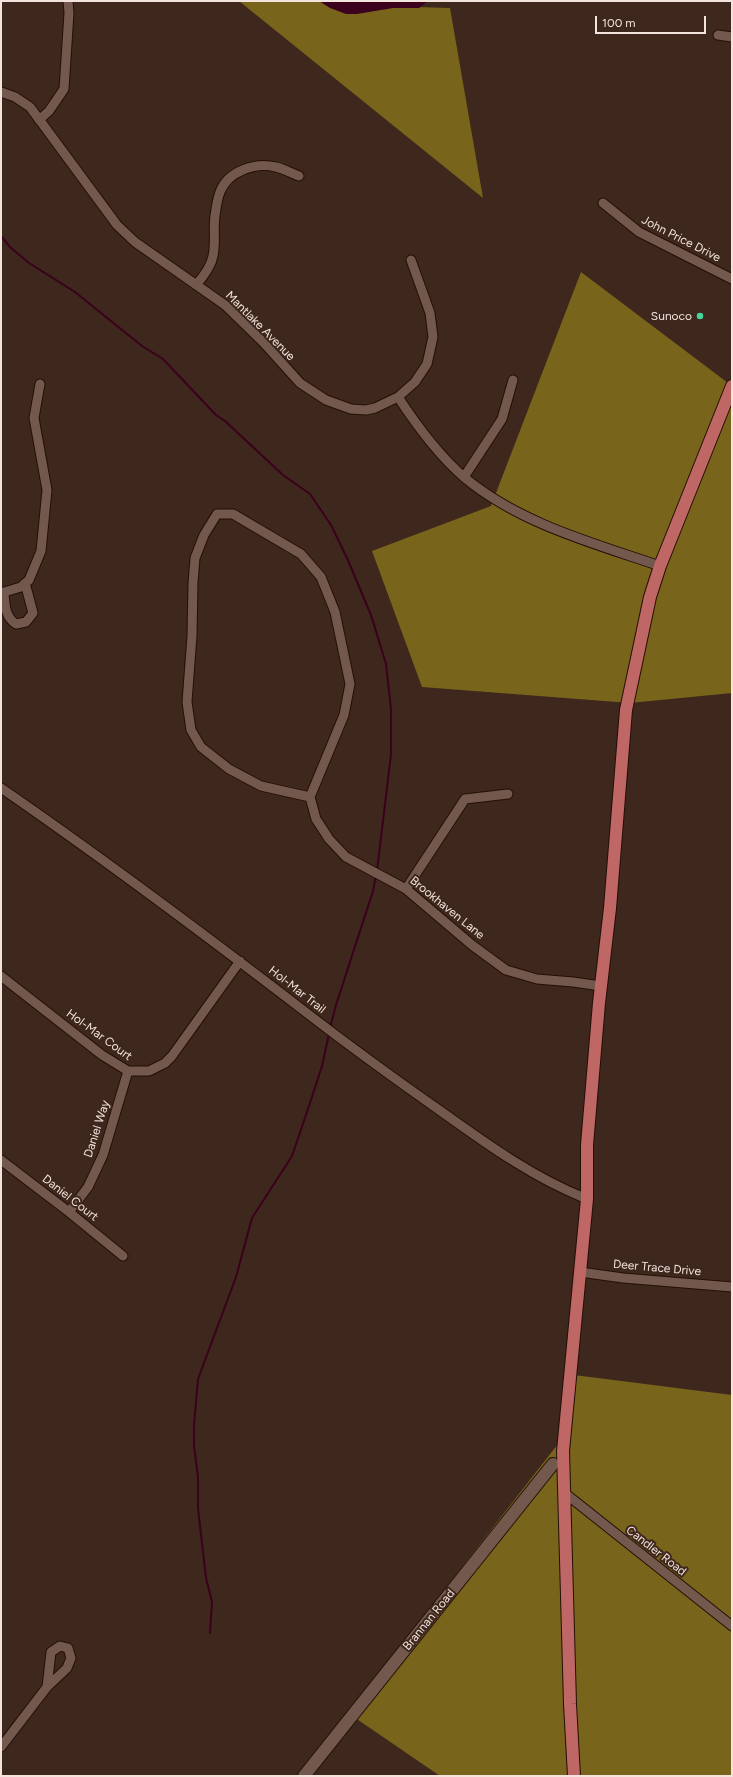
<!DOCTYPE html>
<html>
<head>
<meta charset="utf-8">
<style>
	body { margin:0 }
	#map { position:relative; width:733px; height:1777px; overflow:hidden; background:#3e271d; font-family:Figtree,sans-serif }
	canvas { display:block }
	.frame { position:absolute; inset:0; border:2px solid #f2e3dc; pointer-events:none }
	.scale { position:absolute; left:595px; top:16px; width:111px; height:18px; box-sizing:border-box; border:2px solid #f2e3dc; border-top:0; padding-left:5px; font-size:12px; line-height:14px; white-space:nowrap; color:#f2e3dc; -webkit-text-stroke:3px #3e271d; paint-order:stroke }
</style>
</head>
<body>
<div id="map">
<canvas width="733" height="1777"></canvas>
<div class="frame"></div>
<div class="scale">100 m</div>
</div>
<script>
const ctx = document.querySelector('canvas').getContext('2d');
ctx.lineJoin = 'round';
function fill(path, color) { ctx.fillStyle = color; ctx.fill(path, 'evenodd'); }
function trace(path, color, width, dash) { ctx.strokeStyle = color; ctx.lineWidth = width; ctx.lineCap = dash ? 'butt' : 'round'; ctx.setLineDash(dash || []); ctx.stroke(path); }
function label(font, color, halo, rows, align = 'center') {
  ctx.font = font + ' Figtree,sans-serif'; ctx.lineWidth = 4; ctx.setLineDash([]); ctx.textBaseline = 'middle'; ctx.strokeStyle = halo; ctx.fillStyle = color; for (const [text, x, y, turn = 0] of rows) {
    ctx.save(); ctx.translate(x, y); ctx.rotate((+turn || 0) * Math.PI / 180); ctx.textAlign = isNaN(turn) ? turn : align; if (halo) ctx.strokeText(text, 0, 0); ctx.fillText(text, 0, 0); ctx.restore();
  }
}
const forest = new Path2D(`
	M 239,1 L 337,1 L 348,5 L 450,8 L 483,198 Z
	M 581,272 L 732,386 L 732,693 L 630,703 L 422,687 L 372,551 L 491,506 Z
	M 574,1375 L 732,1395 L 732,1776 L 440,1776 L 348,1713 L 565,1435 Z`);
const water = new Path2D(`
	M 319,1 L 428,1 L 419,8 L 393,8 L 357,14 L 346,14 L 330,8 Z`);
const stream = new Path2D(`
	M 1,236 L 10,247 L 29,263 L 75,292 L 142,346 L 163,359 L 216,415 L 225,421 L 283,475 L 310,494 L 331,525 L 347,558 L 371,615 L 386,664 L 391,709 L 391,754 L 377,871
	M 330,1028 L 336,1005 L 373,891 L 376,875
	M 210,1633 L 212,1602 L 206,1578 L 198,1508 L 198,1477 L 194,1446 L 194,1425 L 198,1379 L 236,1277 L 252,1218 L 292,1156 L 309,1106 L 322,1066 L 329,1034`);
const street = new Path2D(`
	M 718,35 L 732,37
	M 1,92 L 15,97 L 30,107 L 117,225 L 135,242 L 225,305 L 263,342 L 300,383 L 326,400 L 351,409 L 366,410 L 375,408 L 398,397 L 415,382 L 427,364 L 433,337 L 430,313 L 411,260
	M 39,120 L 49,111 L 64,89 L 69,13 L 68,1
	M 603,203 L 639,232 L 732,279
	M 196,285 C 203,277 211,267 213,256 C 216,243 213,229 215,216 C 216,208 217,200 220,192 C 228,171 255,162 276,167 C 284,169 291,173 299,176
	M 398,397 C 417,426 438,455 465,478 C 521,524 593,543 660,566
	M 464,477 L 502,419 L 513,380
	M 1,593 L 21,587 L 29,580 L 41,551 L 47,490 L 34,418 L 40,384
	M 4,593 C 5,605 5,617 16,624 L 26,622 L 33,613 L 25,583
	M 1,788 C 104,859 204,934 303,1010 C 348,1045 395,1079 442,1112 C 488,1145 534,1178 587,1199
	M 310,797 L 261,786 L 229,769 L 201,747 L 191,730 L 187,702 L 192,636 L 193,583 L 195,558 L 204,535 L 217,514 L 233,514 L 301,554 L 321,577 L 335,612 L 350,684 L 344,715 L 310,797 L 316,819 L 329,839 L 346,857 L 406,889 L 472,945 L 506,970 L 537,979 L 573,982 L 601,986
	M 406,889 L 465,799 L 508,794
	M 1,976 L 102,1055 L 128,1071 L 149,1071 L 165,1063 L 172,1056 L 240,961
	M 1,1160 L 69,1212 L 123,1256
	M 69,1212 L 88,1187 L 103,1155 L 128,1071
	M 580,1272 L 623,1278 L 732,1287
	M 566,1494 L 732,1626
	M 1,1747 L 47,1687 L 67,1668 L 71,1658 L 68,1648 L 60,1646 L 51,1652 L 47,1687`);
const secondary = new Path2D(`
	M 304,1776 L 553,1464`);
const primary = new Path2D(`
	M 574,1776 L 570,1704 L 563,1451 L 587,1199 L 587,1145 L 599,1003 L 610,908 L 626,710 L 650,597 L 660,566 L 732,386`);
const markers = [
	[700,316,4,"#47d49e"]
];
const streetNames = [
	["John Price Drive",681,239,27],
	["Mantlake Avenue",260,326,45],
	["Brookhaven Lane",447,908,39],
	["Hol-Mar Trail",297,990,38],
	["Hol-Mar Court",99,1035,36],
	["Daniel Way",97,1129,-72],
	["Daniel Court",70,1198,38],
	["Deer Trace Drive",657,1268,5],
	["Candler Road",656,1551,38],
	["Brannan Road",429,1620,-51]
];
const poiNames = [
	["Sunoco",692,316]
];
fill(forest, '#79641b');
fill(water, '#3a001c');
trace(stream, '#3a001c', 2);
trace(street, '#240f06', 11);
trace(secondary, '#240f06', 14);
trace(primary, '#240f06', 14);
trace(street, '#72584d', 9);
trace(secondary, '#72584d', 12);
trace(primary, '#bf6764', 12);
for (const [x, y, r, color] of markers) { const dot = new Path2D(); dot.arc(x, y, r, 0, 2 * Math.PI); ctx.fillStyle = color; ctx.fill(dot); trace(dot, '#3e271d', 1.5); }
label('12px', '#f2e3dc', '#3e271d', streetNames);
label('12px', '#f2e3dc', '#3e271d', poiNames, 'right');
</script>
</body>
</html>
